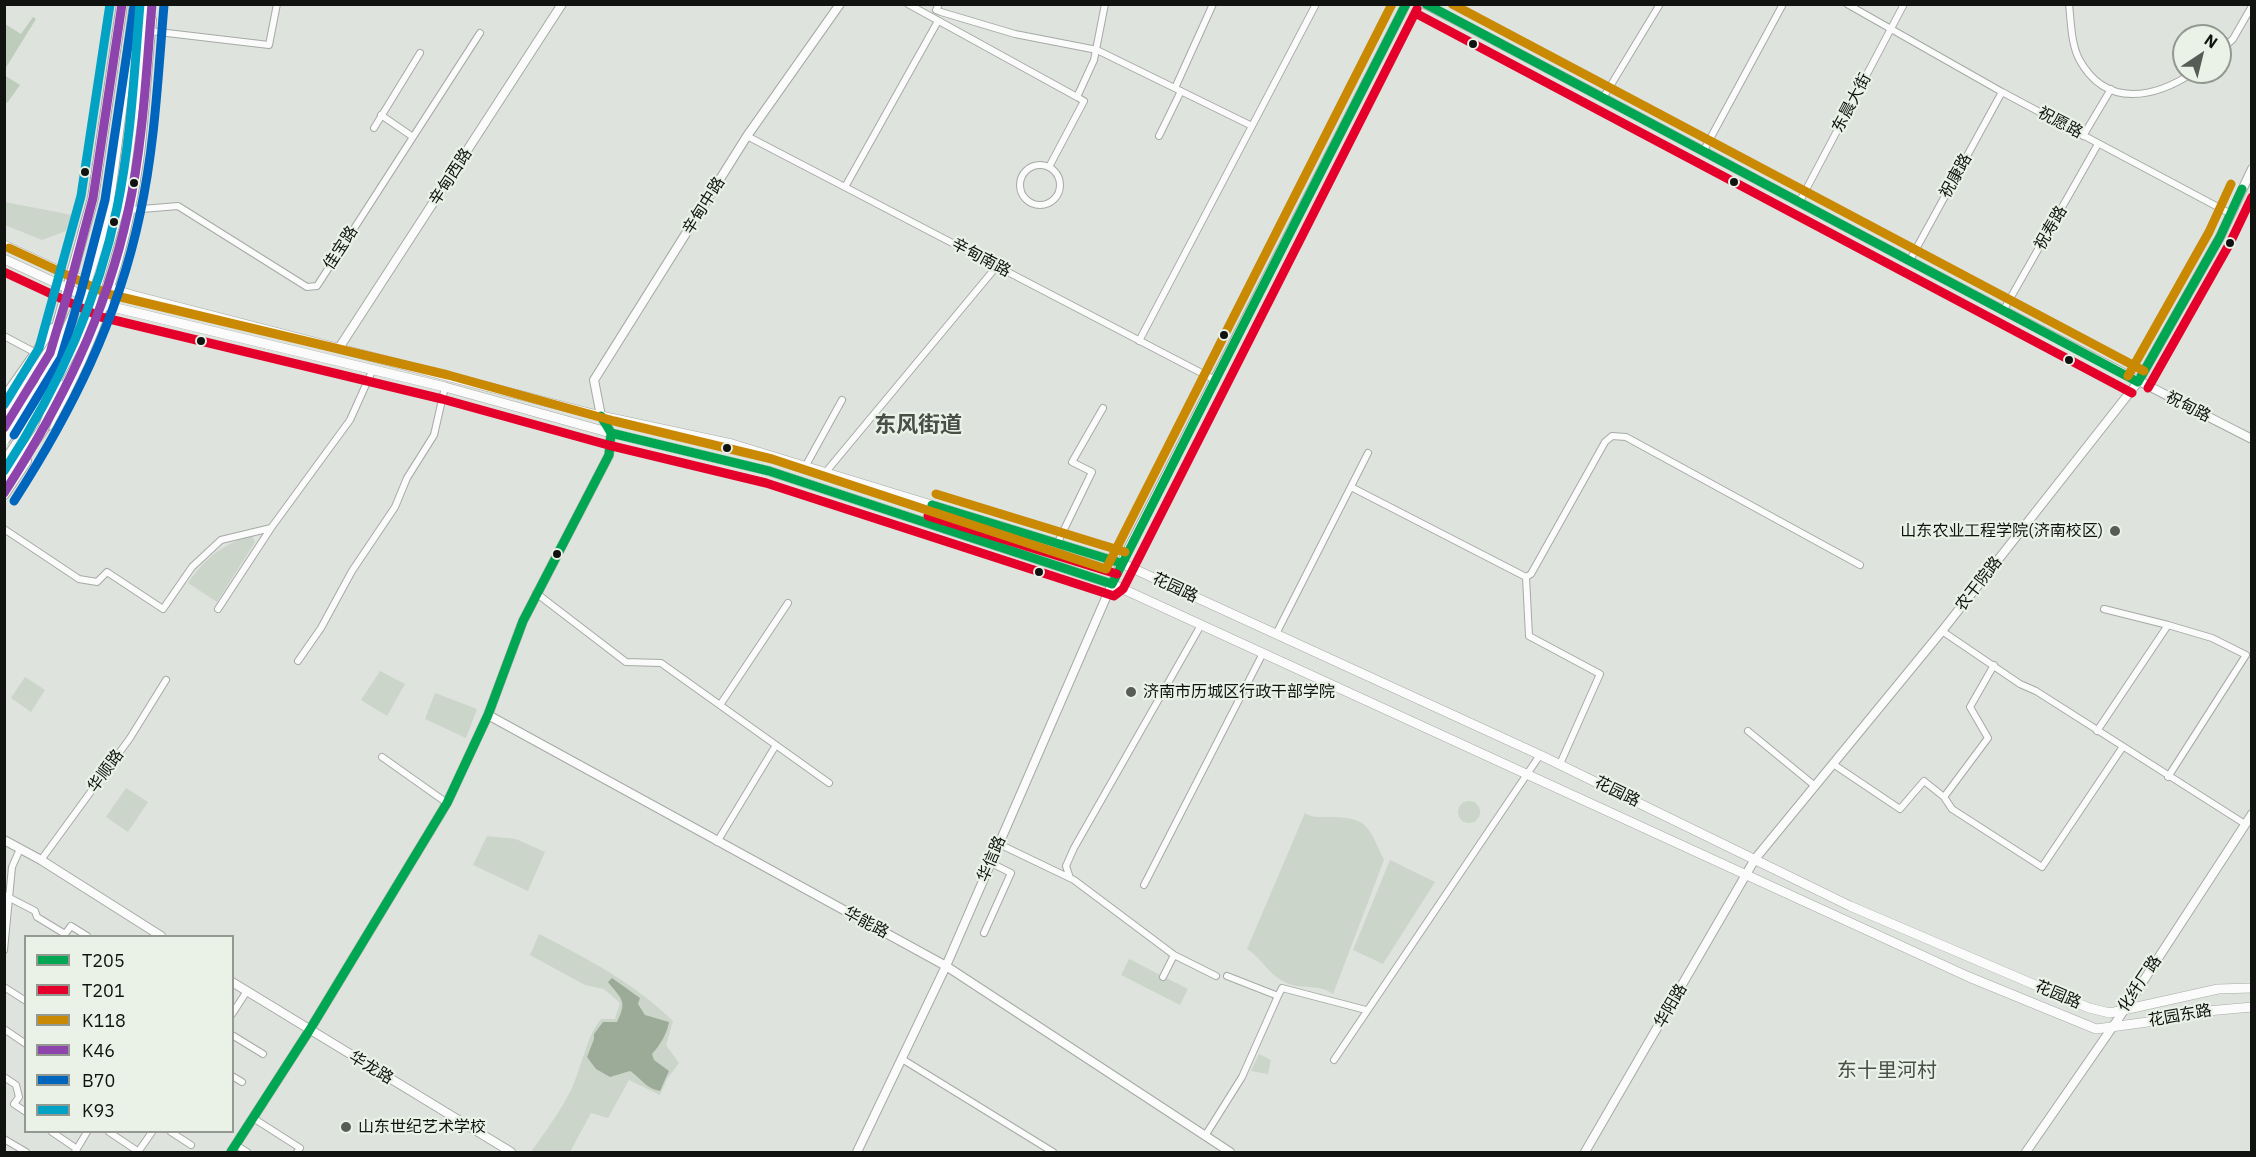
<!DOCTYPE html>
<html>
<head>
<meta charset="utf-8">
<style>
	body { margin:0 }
	#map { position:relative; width:2256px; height:1157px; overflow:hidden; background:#dee3dd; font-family:"IBM Plex Sans",sans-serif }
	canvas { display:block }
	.frame { position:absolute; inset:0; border:6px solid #10130f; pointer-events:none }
	.legend { position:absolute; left:24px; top:935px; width:210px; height:198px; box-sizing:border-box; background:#eaf2e8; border:2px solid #939991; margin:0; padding:8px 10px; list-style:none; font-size:18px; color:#10130f }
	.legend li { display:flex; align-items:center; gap:12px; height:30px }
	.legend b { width:30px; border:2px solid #939991 }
	.north { position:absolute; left:2172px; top:24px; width:60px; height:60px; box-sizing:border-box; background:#eaf2e8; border:2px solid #939991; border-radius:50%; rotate:35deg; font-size:16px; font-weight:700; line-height:24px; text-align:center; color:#10130f }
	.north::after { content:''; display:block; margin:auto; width:21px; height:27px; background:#585c57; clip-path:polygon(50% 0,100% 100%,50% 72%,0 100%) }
</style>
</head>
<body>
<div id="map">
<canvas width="2256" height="1157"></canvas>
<div class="frame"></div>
<ul class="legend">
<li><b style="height:8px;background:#00a651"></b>T205</li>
<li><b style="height:8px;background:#e4002b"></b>T201</li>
<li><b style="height:8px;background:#c98903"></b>K118</li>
<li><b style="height:8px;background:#8e44ad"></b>K46</li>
<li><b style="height:8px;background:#0065bd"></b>B70</li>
<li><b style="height:8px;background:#01a2c4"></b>K93</li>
</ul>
<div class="north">N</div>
</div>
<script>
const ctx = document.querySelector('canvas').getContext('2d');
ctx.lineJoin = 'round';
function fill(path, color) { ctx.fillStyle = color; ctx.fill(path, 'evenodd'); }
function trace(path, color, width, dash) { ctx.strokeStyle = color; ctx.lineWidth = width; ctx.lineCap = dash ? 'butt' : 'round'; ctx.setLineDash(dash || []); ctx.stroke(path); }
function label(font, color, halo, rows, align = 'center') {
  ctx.font = font + ' "IBM Plex Sans","Noto Sans SC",sans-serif'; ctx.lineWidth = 4.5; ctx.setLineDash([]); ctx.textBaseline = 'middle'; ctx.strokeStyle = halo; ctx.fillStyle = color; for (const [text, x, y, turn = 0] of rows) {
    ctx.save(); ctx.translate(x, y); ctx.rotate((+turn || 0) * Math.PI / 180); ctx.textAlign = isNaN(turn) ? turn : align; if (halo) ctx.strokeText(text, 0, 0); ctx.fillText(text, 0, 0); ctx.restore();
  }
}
const green = new Path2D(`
	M 4,202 L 5,202 L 72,215 L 66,231 L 42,240 L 5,225 Z
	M 252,535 L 255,542 L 217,602 L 188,583 C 206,557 222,545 252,535 Z
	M 380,671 L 405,684 L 387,716 L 361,700 Z
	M 25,677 L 45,690 L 31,712 L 11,698 Z
	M 435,693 L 477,709 L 466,738 L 425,719 Z
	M 126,788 L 148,802 L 128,832 L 106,817 Z
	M1458 812a11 11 0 1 1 22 0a11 11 0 1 1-22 0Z
	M 1305,813 C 1313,818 1319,817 1329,817 C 1368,817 1368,826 1384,860 L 1333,994 C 1318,983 1302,990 1287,983 C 1267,974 1264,960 1247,949 Z
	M 487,836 L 516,839 L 545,852 L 528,891 L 473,865 Z
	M 1390,860 L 1435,882 L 1383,964 L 1353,950 Z
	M 539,934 C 590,960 631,981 673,1021 L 666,1045 L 679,1063 L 667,1079 L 660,1095 L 629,1080 L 608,1118 L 591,1113 L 570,1152 L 531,1152 C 545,1132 560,1112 571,1090 C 582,1067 586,1037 601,1019 L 615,1019 L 620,1003 L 604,989 L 585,985 L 530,955 Z
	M 1129,959 L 1188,989 L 1180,1005 L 1121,975 Z
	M 1259,1054 L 1271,1060 L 1268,1074 L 1251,1071 Z`);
const forest = new Path2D(`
	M 33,17 L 36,19 L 5,69 L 5,24 L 21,34 Z
	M 4,75 L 20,85 L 7,103 L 5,102 Z`);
const water = new Path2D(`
	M 612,978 L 640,998 L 638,1004 L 645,1015 L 669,1022 C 667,1034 660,1045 652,1054 L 654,1060 L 669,1071 L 660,1091 C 645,1088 641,1078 630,1071 L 610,1077 L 596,1069 L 587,1057 L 594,1039 L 594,1034 L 603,1022 L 617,1022 C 628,1000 621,999 608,982 Z`);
const street = new Path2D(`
	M 908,4 L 1077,97
	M 939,4 L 936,10 L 941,12 L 1015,34 L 1097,50 L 1252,126 L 1139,341
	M 1847,4 L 2002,92 L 2231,214
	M 2069,4 C 2071,22 2071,43 2079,59 C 2106,109 2155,98 2194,72
	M 150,31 L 269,45 L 277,4
	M 2220,51 L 2233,39 L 2252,6
	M 1175,88 L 1213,4
	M 1603,98 L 1660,4
	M 381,115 L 413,137
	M 1252,126 L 1316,4
	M 374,128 L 420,53
	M 747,136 L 1215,380
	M 1159,136 L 1181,91
	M 2083,136 L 2111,89
	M 1704,150 L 1783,4
	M1020 185a20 20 0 1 1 40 0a20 20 0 1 1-40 0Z
	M 1049,167 L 1084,101 L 1077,97 L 1094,60 L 1105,4
	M 845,187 L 938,21
	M 1800,201 L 1904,4
	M 130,210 L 178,206 L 307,287 L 317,286 L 480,33
	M 1910,260 L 2002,92
	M 2003,311 L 2098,144
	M 4,336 L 36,353
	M 805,467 L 842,400
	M 825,473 L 997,266
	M 1351,487 L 1526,577 L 1529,636 L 1600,674 L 1560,764
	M 4,529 L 79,579 L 97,582 L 107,572 L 163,609 L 192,567 L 221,540 L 271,528 L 350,420 L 373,369
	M 1057,544 L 1092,472 L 1072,462 L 1103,408
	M 1526,577 L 1531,574 L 1605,442 L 1612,436 L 1626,437 L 1860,565
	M 536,593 L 626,662 L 661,663 L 829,783
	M 218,609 L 271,528
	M 2104,609 L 2168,625
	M 1942,631 L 2020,684 L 2036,691 L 2245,824
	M 1276,634 L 1368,453
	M 298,661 L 321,628 L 352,571 L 395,507 L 407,478 L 434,435 L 445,387
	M 720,705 L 788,603
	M 1748,731 L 1815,786
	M 2097,731 L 2168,625 L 2212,638 L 2246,655 L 2168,777
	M 382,757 L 447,803
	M 1833,764 L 1900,809 L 1924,781 L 1944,797 L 1988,738 L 1970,707 L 1994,665
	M 1944,797 L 1952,809 L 2042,867 L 2122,748
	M 717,842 L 776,745
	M 999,844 L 1074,880 L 1174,955 L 1216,976
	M 41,860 L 130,738 L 166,680
	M 1070,878 L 1066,866 L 1074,848 L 1201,625
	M 1144,885 L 1263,653
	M 4,895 L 35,911 L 37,917 L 65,934 L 71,926 L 87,936
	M 984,933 L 1011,873 L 991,863
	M 4,950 L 12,867 L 20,849
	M 1163,977 L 1174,955
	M 4,987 L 26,1001
	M 1275,995 L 1278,996 L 1282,988 L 1366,1010
	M 232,1014 L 247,991
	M 4,1029 L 26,1044
	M 232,1035 L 263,1054
	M 902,1059 L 1053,1152
	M 1334,1060 L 1540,755
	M 232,1076 L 242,1082
	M 4,1077 L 16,1085 L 19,1097 L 14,1104 L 26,1112
	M 253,1118 L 300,1148 L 297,1152
	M 52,1132 L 77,1149
	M 109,1132 L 139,1152
	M 171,1132 L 191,1145
	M 1205,1136 L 1242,1077 L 1278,996 L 1227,976
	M 4,1139 L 26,1152
	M 236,1145 L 247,1152
	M 75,1152 L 87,1132
	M 138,1152 L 152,1132`);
const secondary = new Path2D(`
	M 1425,4 C 1701,148 1974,298 2252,439
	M 339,348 L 562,4
	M 488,715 L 946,966 L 1230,1152
	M 4,840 L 41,860 L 161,936
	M 232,982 L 511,1152
	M 231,1152 L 309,1031 L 447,803 L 488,715 L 523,621 L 609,455 L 611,433 L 601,416 L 594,380 L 747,136 L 840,4
	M 857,1152 L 946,966 L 1121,563 L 1406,4
	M 1585,1152 L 1755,859 L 1942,631 L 2138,382 L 2220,237 L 2252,169
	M 2026,1152 L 2125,1009 L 2252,814`);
const primary = new Path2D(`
	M 4,245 L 73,277 L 132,295 L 601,416 L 732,444 L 1121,563 L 1540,755 L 1850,906 L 2089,1008 L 2110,1013 L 2218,989 L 2252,988
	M 4,259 L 104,305 L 445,387 L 611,433 L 769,471 L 1112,584 L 1969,977 L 2096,1029 L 2155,1021 L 2185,1013 L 2252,1007`);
const highway = new Path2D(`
	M 51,349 L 93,198 L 122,4
	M 56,394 L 79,352
	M 4,399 L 53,329
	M 48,425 C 95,342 125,256 138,161 C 144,115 146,67 151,20
	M 4,429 L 33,383
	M 6,472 L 47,410
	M 4,494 L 26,461`);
const highwayBridge = new Path2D(`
	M 4,418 L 56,341
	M 4,440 L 42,385 L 81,299 L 107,216 L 135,4
	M 4,463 L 42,407 L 85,325 L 122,198 L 148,4
	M 4,484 L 43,429 L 60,386`);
const bus1 = new Path2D(`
	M 1426,4 L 2138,382
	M 2138,382 L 2220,237 L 2242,189
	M 611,433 L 769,471 L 1112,584 L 1406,4
	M 932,505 L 1121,563
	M 231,1152 L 309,1031 L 447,803 L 488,715 L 523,621 L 609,455 L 611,433 L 601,416`);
const bus2 = new Path2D(`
	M 1419,15 L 2132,393
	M 4,272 L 101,317 L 442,399 L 608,445 L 766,483 L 1114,596 L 1123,589 L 1417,9
	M 2148,388 L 2230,243 L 2252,197
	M 928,516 L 1117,574`);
const bus3 = new Path2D(`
	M 1452,4 L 2144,371
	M 9,248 L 108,294 L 448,375 L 614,421 L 772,459 L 1106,569 L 1392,4
	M 2128,376 L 2209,232 L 2231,184
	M 936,494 L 1125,552`);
const bus4 = new Path2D(`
	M 4,428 L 50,353 L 69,289 L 93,198 L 122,4
	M 4,493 C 61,405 106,315 128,212 C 143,144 146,74 152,4`);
const bus5 = new Path2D(`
	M 14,435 L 61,358 L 81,292 L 105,200 L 134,6
	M 14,501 C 72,411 118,319 140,214 C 155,145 158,75 164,5`);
const bus6 = new Path2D(`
	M 4,405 L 39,348 L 81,196 L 110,4
	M 4,471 C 57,390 97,304 117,208 C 131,141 134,73 140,4`);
const markers = [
	[1473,44,5,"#10130f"],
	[85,172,5,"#10130f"],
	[1734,182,5,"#10130f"],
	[134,183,5,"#10130f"],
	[114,222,5,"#10130f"],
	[2230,243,5,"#10130f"],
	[1224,335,5,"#10130f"],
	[201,341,5,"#10130f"],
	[2069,360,5,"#10130f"],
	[727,448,5,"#10130f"],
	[2115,531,6,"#585c57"],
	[557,554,5,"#10130f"],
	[1039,572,5,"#10130f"],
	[1131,692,6,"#585c57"],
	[346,1127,6,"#585c57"]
];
const streetNames = [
	["东晨大街",1852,103,-62],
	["祝愿路",2060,123,28],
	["祝康路",1956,176,-61],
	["辛甸西路",451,177,-57],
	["辛甸中路",704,206,-58],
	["祝寿路",2051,228,-60],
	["佳宝路",341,248,-57],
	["辛甸南路",981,258,28],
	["祝甸路",2188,407,27],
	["农干院路",1979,584,-52],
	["花园路",1175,588,25],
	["华顺路",106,771,-54],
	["花园路",1617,792,26],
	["华信路",992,859,-67],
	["华能路",866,923,28],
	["化纤厂路",2140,984,-56],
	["花园路",2058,995,23],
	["华阳路",1671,1006,-60],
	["花园东路",2180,1016,-10],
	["华龙路",371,1068,31]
];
const poiNames = [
	["山东农业工程学院(济南校区)",2103,531,"right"],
	["济南市历城区行政干部学院",1143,692],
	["山东世纪艺术学校",358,1127]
];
const quarterNames = [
	["东十里河村",1887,1071]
];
const districtNames = [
	["东风街道",918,426]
];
fill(green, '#ccd5ca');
fill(forest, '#beccbb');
fill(water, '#9cab98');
trace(street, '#a6aaa6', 8);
trace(secondary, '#a6aaa6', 10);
trace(primary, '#a6aaa6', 10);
trace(highway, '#a6aaa6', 12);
trace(street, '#fafbfa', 6);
trace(secondary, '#fafbfa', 8);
trace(primary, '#fafbfa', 9);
trace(highway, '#fafbfa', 10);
trace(highwayBridge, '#a6aaa6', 12, []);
trace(highwayBridge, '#fafbfa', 10);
trace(bus1, '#00a651', 9);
trace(bus2, '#e4002b', 9);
trace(bus3, '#c98903', 9);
trace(bus4, '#8e44ad', 9);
trace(bus5, '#0065bd', 9);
trace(bus6, '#01a2c4', 9);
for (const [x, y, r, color] of markers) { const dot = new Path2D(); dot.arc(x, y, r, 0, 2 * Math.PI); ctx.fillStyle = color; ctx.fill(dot); trace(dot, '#eaf2e8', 2); }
label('16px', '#10130f', '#eaf2e8', streetNames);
label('16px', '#10130f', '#eaf2e8', poiNames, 'left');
label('20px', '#484f47', '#eaf2e8', quarterNames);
label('bold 22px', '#484f47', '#eaf2e8', districtNames);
</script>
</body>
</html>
